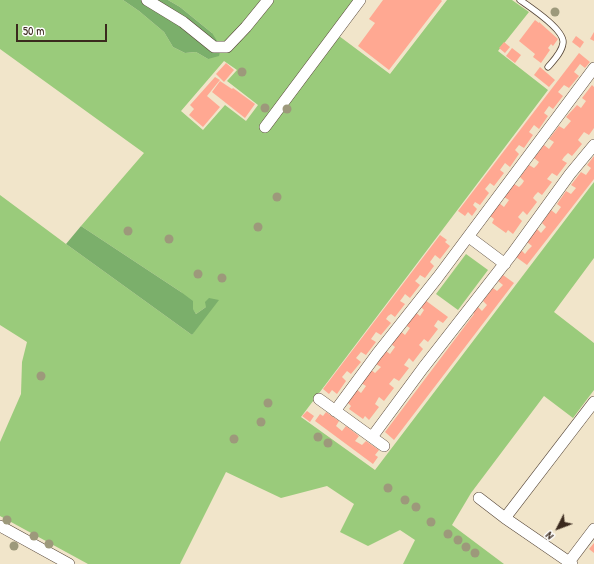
<!DOCTYPE html>
<html>
<head>
<meta charset="utf-8">
<style>
	body { margin:0 }
	#map { position:relative; width:594px; height:564px; overflow:hidden; background:#f1e5ca; font-family:"Patrick Hand",sans-serif }
	canvas { display:block }
	.north { position:absolute; left:538px; top:508px; width:40px; height:40px; -webkit-text-stroke:3px #fff; paint-order:stroke; rotate:228deg; font-size:11px; font-weight:700; line-height:16px; text-align:center; color:#3b2a1e }
	.north::after { content:''; display:block; margin:auto; width:14px; height:18px; background:#3b2a1e; clip-path:polygon(50% 0,100% 100%,50% 72%,0 100%) }
	.scale { position:absolute; left:16px; top:24px; width:91px; height:18px; box-sizing:border-box; border:2px solid #3b2a1e; border-top:0; padding-left:5px; font-size:12px; line-height:14px; white-space:nowrap; color:#3b2a1e; -webkit-text-stroke:3px #fff; paint-order:stroke }
</style>
</head>
<body>
<div id="map">
<canvas width="594" height="564"></canvas>
<div class="north">N</div>
<div class="scale">50 m</div>
</div>
<script>
const ctx = document.querySelector('canvas').getContext('2d');
ctx.lineJoin = 'round';
function fill(path, color) { ctx.fillStyle = color; ctx.fill(path, 'evenodd'); }
function trace(path, color, width, dash) { ctx.strokeStyle = color; ctx.lineWidth = width; ctx.lineCap = dash ? 'butt' : 'round'; ctx.setLineDash(dash || []); ctx.stroke(path); }
const green = new Path2D(`
	M 0,0 L 123,0 L 139,11 L 164,32 L 173,47 L 185,53 L 196,52 L 208,59 L 212,33 L 180,7 L 168,0 L 354,0 L 339,36 L 390,74 L 447,0 L 512,0 L 529,12 L 498,51 L 548,90 L 301,417 L 375,470 L 594,182 L 594,258 L 554,312 L 594,343 L 594,390 L 573,418 L 544,396 L 471,493 L 452,525 L 504,564 L 403,564 L 415,540 L 400,530 L 368,546 L 340,532 L 354,504 L 327,486 L 281,498 L 226,472 L 180,564 L 88,564 L 0,516 L 0,442 L 21,394 L 22,362 L 27,342 L 0,325 L 0,195 L 66,244 L 192,335 L 206,307 L 196,314 L 181,292 L 81,226 L 144,153 L 0,49 ZM 224,61 L 237,70 L 227,81 L 258,105 L 246,121 L 225,105 L 203,130 L 181,111 Z
	M 466,254 L 488,270 L 458,310 L 436,294 Z`);
const forest = new Path2D(`
	M 123,0 L 168,0 L 180,7 L 212,33 L 221,47 L 219,56 L 208,59 L 196,52 L 185,53 L 173,47 L 164,32 L 139,11 Z
	M 81,226 L 181,292 L 193,301 L 193,309 L 196,314 L 206,307 L 205,302 L 209,298 L 219,300 L 192,335 L 66,244 Z`);
const building = new Path2D(`
	M 383,0 L 441,0 L 442,1 L 389,70 L 358,46 L 375,23 L 369,19 Z
	M 535,20 L 539,23 L 539,22 L 558,39 L 553,46 L 551,44 L 548,48 L 550,50 L 541,63 L 533,57 L 535,54 L 519,41 Z
	M 594,32 L 594,41 L 590,39 Z
	M 576,36 L 584,42 L 580,48 L 572,42 Z
	M 504,42 L 510,47 L 505,53 L 499,48 Z
	M 512,48 L 521,55 L 515,63 L 506,56 Z
	M 579,53 L 590,62 L 585,68 L 580,64 L 574,72 L 579,76 L 569,88 L 564,85 L 558,92 L 563,96 L 553,109 L 549,106 L 544,113 L 548,116 L 539,129 L 534,125 L 529,132 L 533,135 L 524,148 L 519,145 L 515,150 L 519,154 L 510,167 L 505,163 L 500,170 L 504,173 L 494,186 L 490,183 L 485,189 L 489,193 L 480,205 L 475,202 L 473,205 L 477,209 L 472,216 L 468,212 L 465,216 L 458,211 Z
	M 226,63 L 234,70 L 224,82 L 216,74 Z
	M 540,67 L 555,80 L 549,87 L 534,75 Z
	M 215,77 L 220,80 L 207,96 L 220,107 L 203,127 L 189,115 L 194,109 L 190,105 Z
	M 220,81 L 232,89 L 233,88 L 255,104 L 245,118 L 212,92 Z
	M 592,85 L 594,87 L 594,128 L 589,135 L 584,132 L 578,140 L 582,144 L 572,156 L 568,153 L 564,157 L 562,160 L 567,163 L 557,176 L 552,173 L 547,179 L 552,182 L 542,195 L 538,192 L 535,195 L 533,198 L 537,202 L 527,215 L 523,211 L 518,217 L 522,221 L 513,234 L 508,230 L 506,233 L 499,228 L 591,110 L 499,228 L 492,223 L 494,219 L 490,216 L 499,203 L 504,207 L 509,200 L 504,197 L 514,184 L 519,187 L 522,184 L 524,181 L 520,177 L 529,165 L 534,168 L 537,165 L 539,162 L 534,158 L 544,145 L 549,149 L 554,142 L 549,139 L 559,126 L 564,129 L 571,121 L 566,117 L 577,105 L 581,108 L 586,101 L 582,98 Z
	M 594,156 L 594,179 L 527,265 L 516,257 L 521,250 L 525,254 L 528,250 L 532,246 L 527,242 L 537,229 L 541,233 L 546,227 L 542,223 L 551,210 L 556,214 L 561,207 L 557,204 L 566,191 L 571,194 L 576,188 L 571,185 L 581,172 L 586,175 L 591,168 L 587,165 Z
	M 440,235 L 447,240 L 445,242 L 450,246 L 440,259 L 435,255 L 430,262 L 434,266 L 425,278 L 420,275 L 418,278 L 415,281 L 420,285 L 410,298 L 405,294 L 403,297 L 400,301 L 405,304 L 395,317 L 391,314 L 388,316 L 386,319 L 391,323 L 381,335 L 376,332 L 371,339 L 376,342 L 366,355 L 361,352 L 356,358 L 361,362 L 351,374 L 347,371 L 342,377 L 346,381 L 337,394 L 332,390 L 329,394 L 323,389 Z
	M 503,275 L 514,283 L 394,440 L 385,432 L 474,314 L 473,313 L 478,307 L 482,311 L 487,305 L 483,301 L 493,288 L 497,291 L 503,285 L 498,281 Z
	M 425,300 L 448,317 L 443,323 L 438,320 L 434,326 L 438,329 L 428,342 L 424,339 L 419,345 L 423,349 L 413,362 L 409,358 L 404,365 L 409,368 L 399,381 L 394,378 L 389,384 L 394,388 L 384,401 L 379,397 L 375,404 L 379,407 L 369,420 L 365,416 L 363,419 L 349,409 L 351,406 L 347,402 L 356,389 L 361,393 L 366,386 L 361,383 L 371,370 L 375,373 L 381,367 L 376,364 L 386,351 L 390,354 L 395,347 L 391,344 L 400,331 L 405,335 L 410,328 L 405,325 L 415,312 L 420,316 L 424,310 L 420,306 Z
	M 307,411 L 314,416 L 310,422 L 302,416 Z
	M 326,412 L 339,421 L 336,426 L 342,431 L 346,426 L 359,436 L 355,441 L 362,445 L 366,441 L 379,450 L 375,455 L 378,457 L 373,464 L 315,421 L 320,414 L 323,416 Z
	M 594,543 L 594,553 L 589,549 Z`);
const lane = new Path2D(`
	M 520,0 C 530,7 565,30 563,43 C 562,52 554,60 548,67`);
const street = new Path2D(`
	M 147,0 L 183,22 L 214,47 L 227,47 L 246,27 L 268,0
	M 265,127 L 360,0
	M 469,237 L 505,264
	M 319,399 L 384,446
	M 335,411 L 377,354 L 438,277 L 594,68
	M 372,437 L 423,368 L 512,254 L 570,174 L 594,145
	M 479,498 L 505,518
	M 0,526 L 69,564
	M 569,562 L 594,529
	M 572,564 L 505,518 L 594,402`);
const trees = [
	[555,12],
	[242,72],
	[265,108],
	[287,109],
	[277,197],
	[258,227],
	[128,231],
	[169,239],
	[198,274],
	[222,278],
	[41,376],
	[268,403],
	[261,422],
	[318,437],
	[234,439],
	[328,443],
	[388,488],
	[405,500],
	[416,507],
	[7,520],
	[431,522],
	[448,534],
	[34,536],
	[458,540],
	[49,544],
	[14,546],
	[466,547],
	[475,553]
];
fill(green, '#9acb7b');
fill(forest, '#7baf6b');
fill(building, '#ffa892');
trace(lane, '#564638', 7);
trace(street, '#564638', 12);
trace(lane, '#fff', 5.5);
trace(street, '#fff', 11);
ctx.fillStyle = '#9d997b';
for (const [x, y] of trees) { ctx.beginPath(); ctx.arc(x, y, 4.5, 0, 2 * Math.PI); ctx.fill(); }
</script>
</body>
</html>
